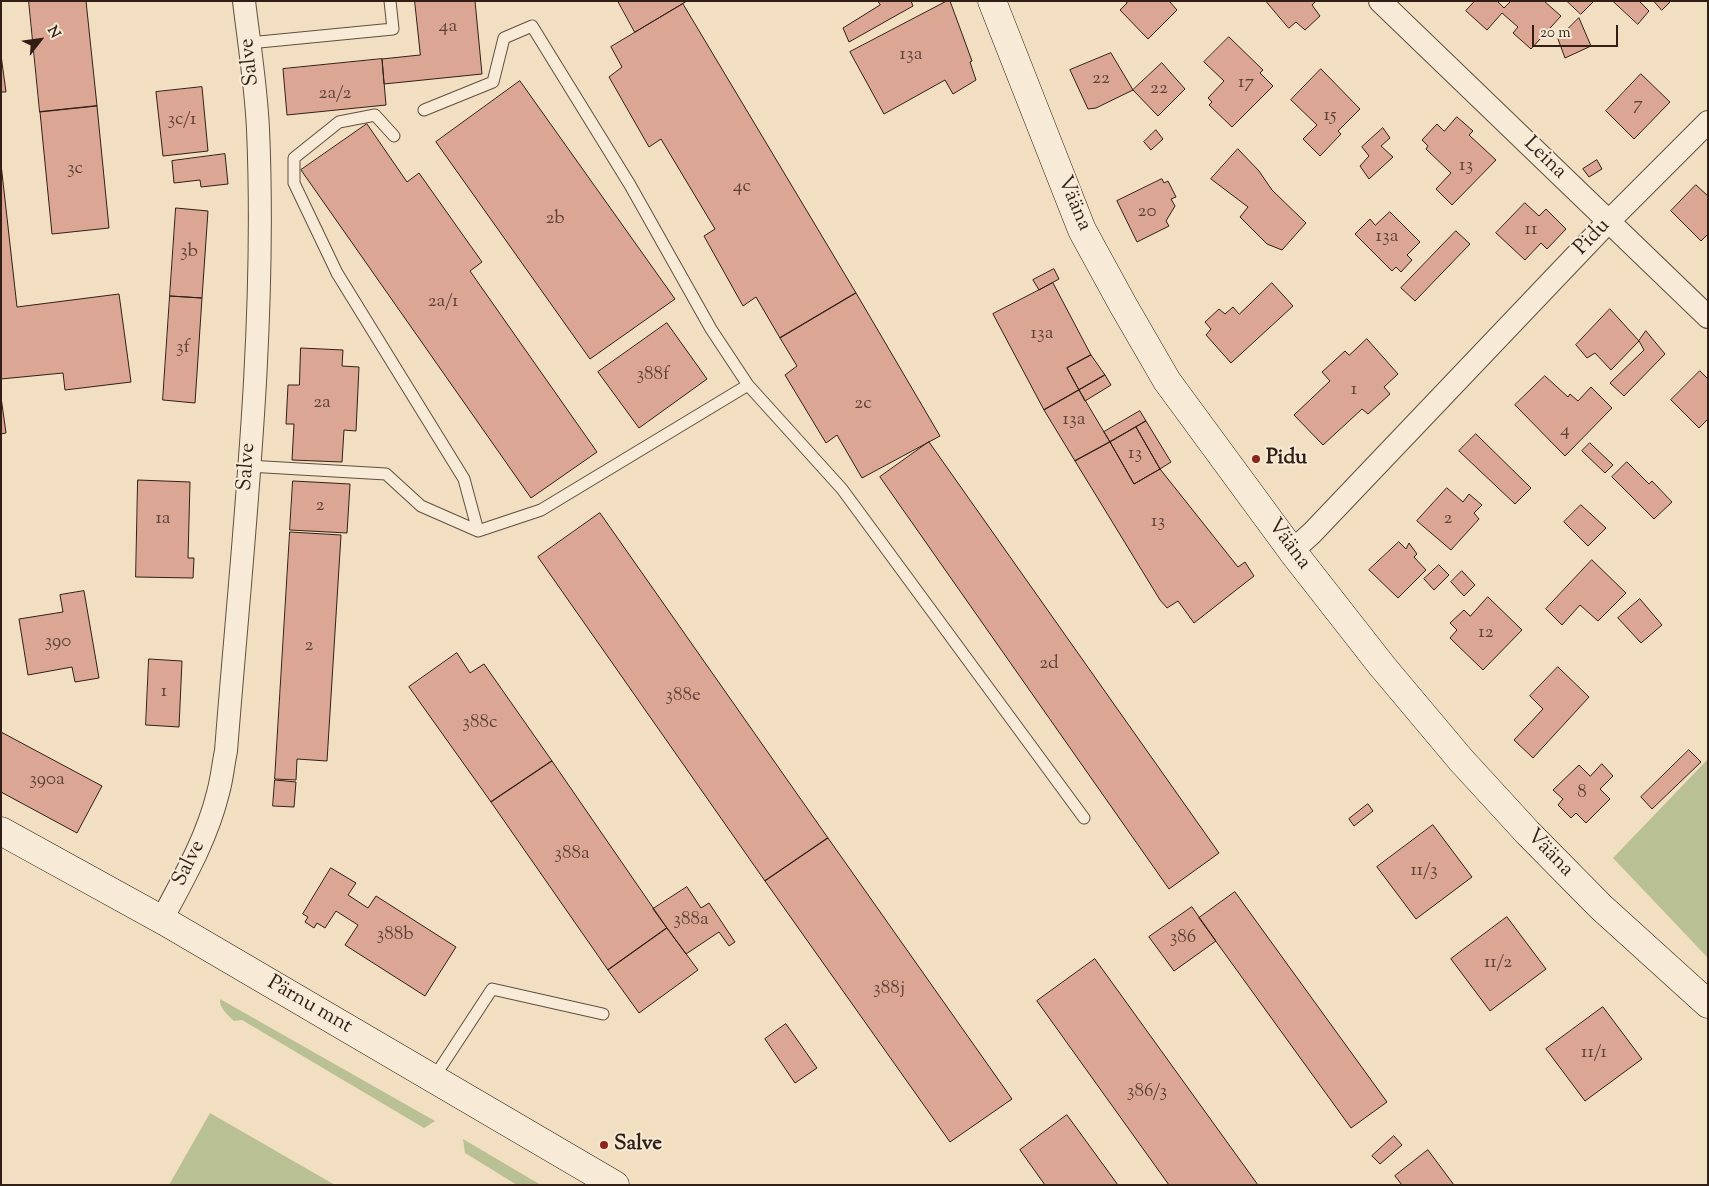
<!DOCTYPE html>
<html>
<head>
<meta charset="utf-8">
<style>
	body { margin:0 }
	#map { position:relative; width:1709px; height:1186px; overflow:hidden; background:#f2dec1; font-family:"Sorts Mill Goudy",serif }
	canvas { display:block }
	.frame { position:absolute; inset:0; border:2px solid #311f16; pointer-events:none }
	.north { position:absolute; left:15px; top:15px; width:50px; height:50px; -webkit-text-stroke:4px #f7ead7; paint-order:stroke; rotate:60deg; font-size:14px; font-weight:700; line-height:20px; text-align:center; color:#311f16 }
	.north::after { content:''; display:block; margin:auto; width:18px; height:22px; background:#311f16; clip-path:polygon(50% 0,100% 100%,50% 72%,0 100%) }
	.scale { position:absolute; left:1532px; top:25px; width:86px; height:22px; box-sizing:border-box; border:2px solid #311f16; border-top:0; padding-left:6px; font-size:15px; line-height:18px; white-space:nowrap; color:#311f16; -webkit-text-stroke:4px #f7ead7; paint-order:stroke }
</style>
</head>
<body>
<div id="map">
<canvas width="1709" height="1186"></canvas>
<div class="frame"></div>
<div class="north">N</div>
<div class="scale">20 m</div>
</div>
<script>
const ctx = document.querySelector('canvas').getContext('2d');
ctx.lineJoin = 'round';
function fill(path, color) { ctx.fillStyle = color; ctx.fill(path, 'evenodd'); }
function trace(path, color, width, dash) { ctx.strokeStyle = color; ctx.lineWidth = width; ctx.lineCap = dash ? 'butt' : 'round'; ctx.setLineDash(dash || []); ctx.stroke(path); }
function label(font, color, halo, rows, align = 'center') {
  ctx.font = font + ' "Sorts Mill Goudy",serif'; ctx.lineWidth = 4; ctx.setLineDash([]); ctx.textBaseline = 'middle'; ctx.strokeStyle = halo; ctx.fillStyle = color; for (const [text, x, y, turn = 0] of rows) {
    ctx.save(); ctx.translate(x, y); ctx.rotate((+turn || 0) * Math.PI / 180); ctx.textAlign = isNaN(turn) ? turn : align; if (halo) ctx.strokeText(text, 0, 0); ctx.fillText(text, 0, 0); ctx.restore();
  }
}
const green = new Path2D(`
	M 1708,759 L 1708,958 L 1613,858 Z
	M 220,999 L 435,1121 L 424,1128 L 242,1020 L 234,1021 C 228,1015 219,1008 220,999 Z
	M 210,1113 L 335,1185 L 169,1185 Z
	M 463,1139 L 541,1185 L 517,1185 L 465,1153 Z`);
const building = new Path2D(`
	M 29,1 L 86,1 L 97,106 L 40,112 Z
	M 415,1 L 475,1 L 482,74 L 384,84 L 382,59 L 420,55 Z
	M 618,1 L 687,1 L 635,32 Z
	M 878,1 L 911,1 L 913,6 L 849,42 L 843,28 L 880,5 Z
	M 947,1 L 950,1 L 972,61 L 970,62 L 976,80 L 953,94 L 945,80 L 884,114 L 850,52 Z
	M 1125,1 L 1169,1 L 1177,10 L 1148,39 L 1120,10 L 1127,3 Z
	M 1266,1 L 1316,1 L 1312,5 L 1320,16 L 1305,30 L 1296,22 L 1289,28 Z
	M 1475,1 L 1497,1 L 1504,8 L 1511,1 L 1544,1 L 1561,16 L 1531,49 L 1513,33 L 1518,27 L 1502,13 L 1487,30 L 1466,11 Z
	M 1567,1 L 1592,1 L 1593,2 L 1581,14 Z
	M 1613,1 L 1639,1 L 1649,11 L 1638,24 Z
	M 1654,1 L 1671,1 L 1662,10 Z
	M 683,4 L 856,293 L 780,338 L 756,297 L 743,306 L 704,236 L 715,229 L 661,139 L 649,147 L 609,77 L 622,67 L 611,47 Z
	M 1579,18 L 1591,46 L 1565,58 L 1558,39 Z
	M 1229,37 L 1263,70 L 1260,73 L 1273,86 L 1232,127 L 1209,105 L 1212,102 L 1208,98 L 1224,81 L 1204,62 Z
	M 1111,53 L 1133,90 L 1096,108 L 1088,109 L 1070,70 Z
	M 1,55 L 6,92 L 1,92 Z
	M 382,59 L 386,105 L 287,115 L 283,69 Z
	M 1162,63 L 1185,89 L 1158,116 L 1133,90 Z
	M 1321,69 L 1360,109 L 1338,131 L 1341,134 L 1320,156 L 1303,139 L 1317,125 L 1291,100 Z
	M 1641,74 L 1670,102 L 1634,139 L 1606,111 Z
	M 520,81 L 675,299 L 590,359 L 436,142 Z
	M 202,87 L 208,151 L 163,156 L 156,92 Z
	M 97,106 L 109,228 L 52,234 L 40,112 Z
	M 1457,117 L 1473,131 L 1469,135 L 1496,160 L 1452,205 L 1436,189 L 1451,173 L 1426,149 L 1428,146 L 1422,140 L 1437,124 L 1444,131 Z
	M 367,124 L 407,182 L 419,173 L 482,262 L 470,271 L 597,452 L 531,498 L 301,170 Z
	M 1383,128 L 1390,138 L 1381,146 L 1393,157 L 1369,179 L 1360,166 L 1369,156 L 1362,147 Z
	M 1156,130 L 1163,139 L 1151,150 L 1144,142 Z
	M 1238,149 L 1259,171 L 1272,190 L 1306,223 L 1282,250 L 1267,244 L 1240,217 L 1248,207 L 1211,179 Z
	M 225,154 L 228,184 L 201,187 L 200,180 L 174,183 L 172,161 Z
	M 1597,160 L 1602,169 L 1589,177 L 1583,169 Z
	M 1,164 L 17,307 L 119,294 L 131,382 L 65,390 L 63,373 L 1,379 Z
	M 1162,179 L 1164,183 L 1168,181 L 1176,197 L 1171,199 L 1175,206 L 1166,221 L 1169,226 L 1137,242 L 1117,201 Z
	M 1696,185 L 1708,196 L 1708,234 L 1701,241 L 1671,211 Z
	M 1525,203 L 1539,216 L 1546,209 L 1566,229 L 1547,249 L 1541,243 L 1525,260 L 1496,233 Z
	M 176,208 L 208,211 L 202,298 L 170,296 Z
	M 1390,212 L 1420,242 L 1407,255 L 1412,260 L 1401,272 L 1396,267 L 1392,271 L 1355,234 L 1370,219 L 1375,225 Z
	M 1456,231 L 1470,244 L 1415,301 L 1401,288 Z
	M 1054,269 L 1059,279 L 1039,290 L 1033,280 Z
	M 1053,283 L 1091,355 L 1067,368 L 1079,390 L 1044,410 L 993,314 Z
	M 1272,283 L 1293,306 L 1231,363 L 1206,335 L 1211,329 L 1205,322 L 1219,309 L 1225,314 L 1233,307 L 1239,314 Z
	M 856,293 L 940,436 L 862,478 L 837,435 L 826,443 L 785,375 L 797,366 L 780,338 Z
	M 170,296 L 202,298 L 195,403 L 163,400 Z
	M 1610,309 L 1639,341 L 1611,370 L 1595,353 L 1587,358 L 1576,345 Z
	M 667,323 L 707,379 L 639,428 L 598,372 Z
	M 1646,331 L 1665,354 L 1624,396 L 1610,383 L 1644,350 L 1639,341 Z
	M 1367,339 L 1398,374 L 1384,387 L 1390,394 L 1368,414 L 1362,409 L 1323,445 L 1294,415 L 1330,381 L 1322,372 L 1345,351 L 1349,355 Z
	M 301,348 L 343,350 L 342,366 L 359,367 L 356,431 L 344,430 L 342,462 L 292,460 L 294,424 L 286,424 L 288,385 L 299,385 Z
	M 1091,355 L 1105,375 L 1079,390 L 1067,368 Z
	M 1700,371 L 1708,379 L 1708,419 L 1699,428 L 1671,400 Z
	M 1105,375 L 1111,385 L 1085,401 L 1079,390 Z
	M 1545,376 L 1568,397 L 1570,394 L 1578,401 L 1591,387 L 1612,408 L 1565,456 L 1515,405 Z
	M 1079,390 L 1110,442 L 1075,461 L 1044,410 Z
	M 1,397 L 6,433 L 1,434 Z
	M 1140,411 L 1146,421 L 1110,442 L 1104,432 Z
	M 1146,421 L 1171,462 L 1160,469 L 1136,427 Z
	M 1136,427 L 1160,469 L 1134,484 L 1110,442 Z
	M 1476,434 L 1531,488 L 1515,504 L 1459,451 Z
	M 929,442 L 1219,853 L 1169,889 L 880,477 Z
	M 1110,442 L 1134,484 L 1160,469 L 1238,567 L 1245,562 L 1254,576 L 1194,623 L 1178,601 L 1167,608 L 1160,600 L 1075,461 Z
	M 1590,443 L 1613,465 L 1605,473 L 1582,451 Z
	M 1627,462 L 1649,484 L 1652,481 L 1672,502 L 1654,519 L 1612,477 Z
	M 138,480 L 190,482 L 188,558 L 194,558 L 193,578 L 136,577 Z
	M 293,481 L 350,484 L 347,533 L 290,530 Z
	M 1447,488 L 1463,502 L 1469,494 L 1482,505 L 1474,513 L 1479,519 L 1451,550 L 1417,521 Z
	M 1581,505 L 1606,528 L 1588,546 L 1564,522 Z
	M 600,513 L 828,838 L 765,881 L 538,557 Z
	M 290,532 L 341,535 L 327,761 L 297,759 L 296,780 L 275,779 Z
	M 1399,542 L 1406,549 L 1409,543 L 1417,554 L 1414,557 L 1426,570 L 1398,598 L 1369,570 Z
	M 1592,560 L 1626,593 L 1598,621 L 1580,605 L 1562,625 L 1546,609 Z
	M 1439,565 L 1449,575 L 1434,590 L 1424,579 Z
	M 1462,571 L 1475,585 L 1464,596 L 1451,582 Z
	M 84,591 L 99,678 L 75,682 L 72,667 L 28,675 L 19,619 L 63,612 L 60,595 Z
	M 1488,597 L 1522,630 L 1483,670 L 1450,638 L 1457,630 L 1450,623 L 1464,610 L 1470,616 Z
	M 1640,599 L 1662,625 L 1641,643 L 1618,618 Z
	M 457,653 L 470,673 L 484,664 L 552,761 L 491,802 L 409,687 Z
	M 149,659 L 182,661 L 179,727 L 146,725 Z
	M 1558,667 L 1589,697 L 1533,758 L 1514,740 L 1543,709 L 1530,696 Z
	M 1,732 L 102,786 L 77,833 L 1,792 Z
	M 1689,750 L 1701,762 L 1652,809 L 1641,797 Z
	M 552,761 L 667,928 L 608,970 L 491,802 Z
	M 1602,764 L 1613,776 L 1600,789 L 1610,799 L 1586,823 L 1576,813 L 1571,818 L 1558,805 L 1563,799 L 1553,790 L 1579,765 L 1590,776 Z
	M 275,780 L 296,782 L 294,807 L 273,806 Z
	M 1368,804 L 1373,811 L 1354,826 L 1349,819 Z
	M 1433,825 L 1472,877 L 1416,919 L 1377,867 Z
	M 828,838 L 1012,1099 L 950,1142 L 765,881 Z
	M 331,868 L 356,883 L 348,895 L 368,908 L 376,896 L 456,947 L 425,996 L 345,945 L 358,925 L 336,911 L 325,928 L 317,923 L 314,928 L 305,922 L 308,917 L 303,914 Z
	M 687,887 L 701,908 L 709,903 L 735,942 L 729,946 L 719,932 L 686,954 L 653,909 Z
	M 1235,892 L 1387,1102 L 1351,1128 L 1199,918 Z
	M 1192,907 L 1216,941 L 1174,971 L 1149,937 Z
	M 1507,917 L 1546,969 L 1490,1011 L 1451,959 Z
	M 667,928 L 698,970 L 639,1013 L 608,970 Z
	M 1095,959 L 1258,1185 L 1169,1185 L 1037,1001 Z
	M 1603,1007 L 1642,1059 L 1585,1101 L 1546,1049 Z
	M 786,1024 L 817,1068 L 795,1083 L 765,1039 Z
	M 1067,1115 L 1118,1185 L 1045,1185 L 1020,1150 Z
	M 1394,1136 L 1402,1145 L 1380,1164 L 1372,1156 Z
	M 1428,1150 L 1454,1185 L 1402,1185 L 1395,1176 Z`);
const lane = new Path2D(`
	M 249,43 L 393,29 L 390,1
	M 424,110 L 493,82 L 504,38 L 532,26 L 630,185 L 711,329 L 748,385
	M 394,136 L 375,115 L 339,122 L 294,158 L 294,183 L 337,273 L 464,479 L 478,531
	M 248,466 L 386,474 L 421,506 L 478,531 L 541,510 L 748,385 L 842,489 L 1084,818
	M 433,1079 L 492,989 L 603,1014`);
const street = new Path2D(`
	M 1380,1 L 1708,317
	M 1292,551 L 1312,533 L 1609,221 L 1708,122
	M 162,919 C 184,878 207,838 218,793 C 222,779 223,765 226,751 C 242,546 267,334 258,129 C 256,86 249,43 244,1`);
const secondary = new Path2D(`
	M 992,1 L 1082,230 L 1123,305 L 1167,381 L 1292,551 L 1382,666 L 1461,760 L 1528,833 L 1601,907 L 1708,1004
	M 1,831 L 166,922 L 615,1185`);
const markers = [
	[1256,459,5,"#8f2418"],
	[604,1145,5,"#8f2418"]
];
const numberNames = [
	["4a",448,28],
	["13a",911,56],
	["22",1101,80],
	["17",1246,84],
	["22",1159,90],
	["2a/2",335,95],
	["7",1638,106],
	["15",1330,117],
	["3c/1",182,121],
	["13",1466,167],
	["3c",75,170],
	["4c",742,188],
	["20",1147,213],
	["2b",555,220],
	["11",1531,231],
	["13a",1387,238],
	["3b",189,253],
	["2a/1",443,303],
	["13a",1042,335],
	["3f",183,349],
	["388f",653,376],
	["1",1354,391],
	["2a",322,404],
	["2c",863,405],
	["13a",1074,421],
	["4",1565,432],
	["13",1135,455],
	["2",320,507],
	["1a",163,520],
	["2",1448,520],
	["13",1158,523],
	["12",1486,634],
	["390",58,643],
	["2",309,647],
	["2d",1049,665],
	["1",164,693],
	["388e",683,697],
	["388c",480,724],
	["390a",47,781],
	["8",1582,794],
	["388a",572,855],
	["11/3",1424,872],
	["388a",691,921],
	["388b",395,936],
	["386",1183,939],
	["11/2",1498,964],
	["388j",889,990],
	["11/1",1594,1054],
	["386/3",1147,1093]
];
const streetNames = [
	["Salve",251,62,-96],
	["Leina",1544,159,44],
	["Vääna",1073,204,67],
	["Pidu",1593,238,-46],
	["Salve",248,467,-86],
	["Vääna",1288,545,53],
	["Vääna",1549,854,46],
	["Salve",190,864,-64],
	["Pärnu mnt",309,1006,30]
];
const poiNames = [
	["Pidu",1266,459],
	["Salve",614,1145]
];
fill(green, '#b9c194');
fill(building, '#dca694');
trace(building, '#311f16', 1);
trace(lane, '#614f41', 13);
trace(street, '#614f41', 24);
trace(secondary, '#311f16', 29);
trace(lane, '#f7ead7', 11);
trace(street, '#f7ead7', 22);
trace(secondary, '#f7ead7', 28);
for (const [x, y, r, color] of markers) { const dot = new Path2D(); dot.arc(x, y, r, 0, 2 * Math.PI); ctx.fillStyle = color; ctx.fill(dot); trace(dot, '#f7ead7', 2); }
label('19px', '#5c4136', null, numberNames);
label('21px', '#311f16', '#f7ead7', streetNames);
label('bold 21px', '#311f16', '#f7ead7', poiNames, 'left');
</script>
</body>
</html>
